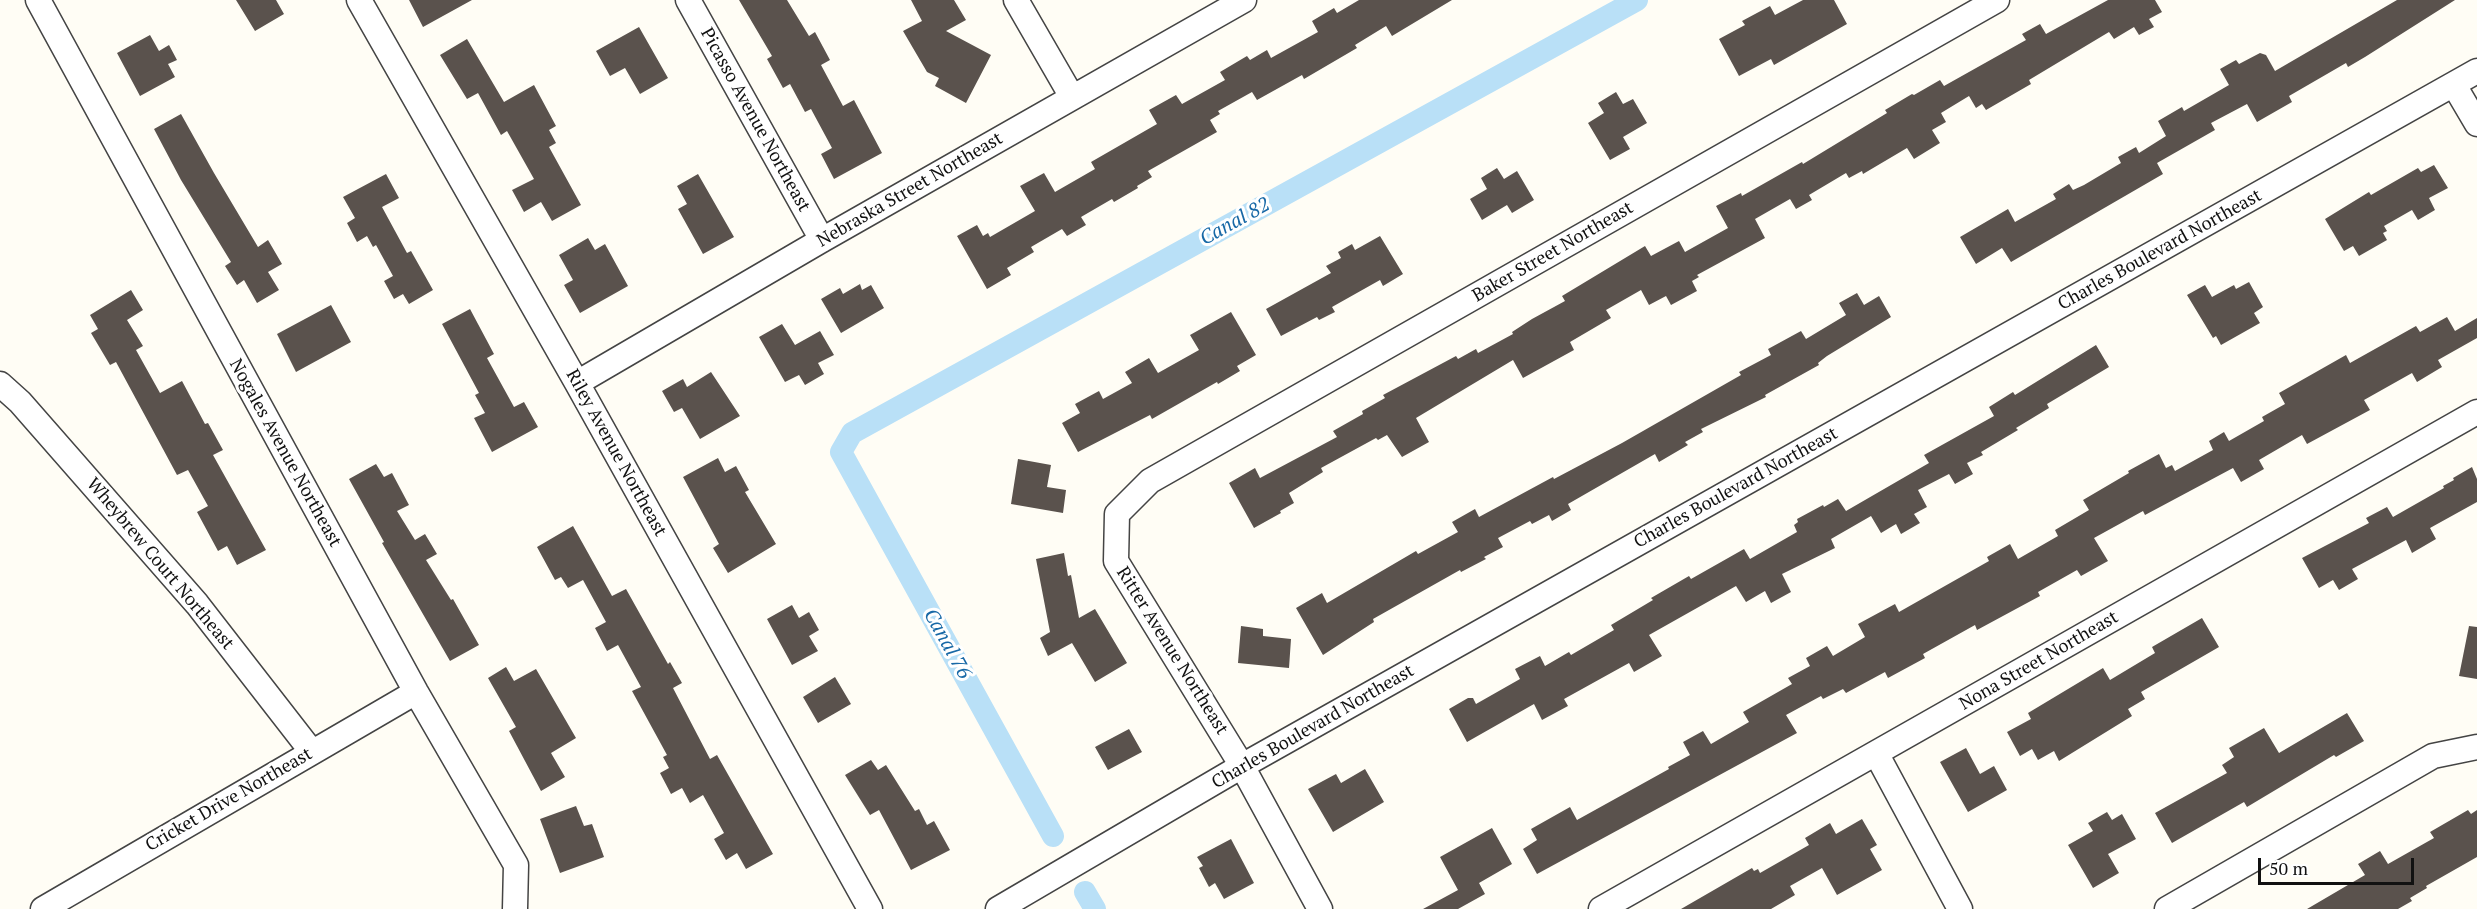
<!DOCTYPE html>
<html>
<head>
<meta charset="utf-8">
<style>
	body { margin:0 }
	#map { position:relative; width:2477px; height:909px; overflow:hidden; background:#fffdf5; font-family:"PT Serif",serif }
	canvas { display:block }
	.scale { position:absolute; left:2258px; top:858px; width:156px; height:27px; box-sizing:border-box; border:3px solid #111; border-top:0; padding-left:8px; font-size:18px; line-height:21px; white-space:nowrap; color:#111; -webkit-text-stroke:4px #fff; paint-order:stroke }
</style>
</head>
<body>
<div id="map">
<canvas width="2477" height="909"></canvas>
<div class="scale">50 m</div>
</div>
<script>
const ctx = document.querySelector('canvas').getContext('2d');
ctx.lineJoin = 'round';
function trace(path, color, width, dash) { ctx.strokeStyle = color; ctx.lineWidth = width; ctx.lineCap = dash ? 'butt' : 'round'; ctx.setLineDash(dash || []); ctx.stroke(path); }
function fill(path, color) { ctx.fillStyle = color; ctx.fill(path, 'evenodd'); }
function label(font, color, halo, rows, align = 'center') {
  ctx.font = font + ' "PT Serif",serif'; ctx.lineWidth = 6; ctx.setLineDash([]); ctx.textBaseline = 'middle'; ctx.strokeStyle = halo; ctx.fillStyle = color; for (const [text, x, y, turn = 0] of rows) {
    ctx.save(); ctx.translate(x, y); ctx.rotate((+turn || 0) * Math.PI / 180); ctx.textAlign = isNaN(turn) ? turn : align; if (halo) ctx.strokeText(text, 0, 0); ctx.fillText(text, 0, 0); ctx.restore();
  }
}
const canal = new Path2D(`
	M 1053,836 L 841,452 L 852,433 L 1637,0
	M 1085,892 L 1095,909`);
const building = new Path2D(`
	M 236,0 L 276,0 L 284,14 L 255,31 Z
	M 409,0 L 472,0 L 423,27 Z
	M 739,0 L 787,0 L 809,36 L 815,32 L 830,60 L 821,65 L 843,106 L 854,100 L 882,153 L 834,179 L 821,154 L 832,148 L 811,109 L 805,112 L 790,84 L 783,88 L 767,59 L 772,56 Z
	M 911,0 L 954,0 L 966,20 L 946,31 L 991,55 L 966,103 L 935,86 L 939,78 L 927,72 L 903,31 L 922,21 Z
	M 1359,0 L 1452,0 L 1392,36 L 1386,26 L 1355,45 L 1357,48 L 1304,79 L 1302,75 L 1257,100 L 1252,92 L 1218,111 L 1220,114 L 1210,120 L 1217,132 L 1148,171 L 1152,177 L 1137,186 L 1138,188 L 1114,202 L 1112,199 L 1081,217 L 1086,225 L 1067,236 L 1062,229 L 1031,247 L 1034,252 L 1007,268 L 1011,275 L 987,289 L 957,236 L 977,225 L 983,236 L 988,233 L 990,237 L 1035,211 L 1020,186 L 1044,173 L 1055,192 L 1095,169 L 1091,162 L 1157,124 L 1149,110 L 1176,95 L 1182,104 L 1225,80 L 1220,72 L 1247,56 L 1250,60 L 1267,50 L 1271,58 L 1318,32 L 1312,21 L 1334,8 L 1337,13 Z
	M 1803,0 L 1834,0 L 1847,24 L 1774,65 L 1771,59 L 1739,76 L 1719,39 L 1745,25 L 1742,21 L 1770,6 L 1775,15 Z
	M 2108,0 L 2155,0 L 2162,12 L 2149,19 L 2154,27 L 2139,35 L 2134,27 L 2114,39 L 2109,32 L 2029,80 L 2031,84 L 1986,110 L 1982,104 L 1976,108 L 1969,96 L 1941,113 L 1946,122 L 1932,130 L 1940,143 L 1914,159 L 1907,148 L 1863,174 L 1862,171 L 1849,178 L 1846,173 L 1809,195 L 1812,200 L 1796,209 L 1790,199 L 1755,219 L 1765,238 L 1697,275 L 1699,277 L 1692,281 L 1697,291 L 1671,305 L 1666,296 L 1649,305 L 1641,290 L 1606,310 L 1611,318 L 1570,342 L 1574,350 L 1523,378 L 1513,360 L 1416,418 L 1429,442 L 1402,457 L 1387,435 L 1378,440 L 1376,438 L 1321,468 L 1323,472 L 1289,493 L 1294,503 L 1280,511 L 1281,513 L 1254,528 L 1229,483 L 1255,468 L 1260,478 L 1337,437 L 1333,431 L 1363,414 L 1362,411 L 1385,398 L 1383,395 L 1456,356 L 1458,359 L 1476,349 L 1478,353 L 1513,334 L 1512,332 L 1532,319 L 1565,301 L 1562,296 L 1645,246 L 1651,256 L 1679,241 L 1685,252 L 1728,228 L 1716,206 L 1741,193 L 1742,196 L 1802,162 L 1803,164 L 1887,113 L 1885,110 L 1912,94 L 1914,95 L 1940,80 L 1944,86 L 2026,40 L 2022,34 L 2040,24 L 2046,34 Z
	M 2397,0 L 2455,0 L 2365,57 L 2348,67 L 2346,63 L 2289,96 L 2292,102 L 2257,122 L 2247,104 L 2211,123 L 2215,130 L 2157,163 L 2163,174 L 2011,262 L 2002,248 L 1976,264 L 1960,237 L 2008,209 L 2015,222 L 2056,199 L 2053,194 L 2069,184 L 2073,190 L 2084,185 L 2121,163 L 2118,157 L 2136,147 L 2139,153 L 2166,136 L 2158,121 L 2182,107 L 2184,111 L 2229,85 L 2220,69 L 2236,60 L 2239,64 L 2260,53 L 2266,55 L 2275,71 Z
	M 639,27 L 668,78 L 640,94 L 625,68 L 610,76 L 596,51 Z
	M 150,35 L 159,51 L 169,45 L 177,60 L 168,64 L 175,77 L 140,96 L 117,53 Z
	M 467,39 L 504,102 L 534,85 L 556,126 L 549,130 L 556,143 L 549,147 L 581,205 L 552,221 L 541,202 L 524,212 L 512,190 L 534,179 L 507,131 L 501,135 L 478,93 L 467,99 L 440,55 Z
	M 1616,92 L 1623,104 L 1633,99 L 1647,123 L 1623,137 L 1630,149 L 1610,160 L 1588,123 L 1604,113 L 1598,103 Z
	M 181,114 L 214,173 L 258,247 L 268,240 L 282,264 L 268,272 L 279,290 L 257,303 L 244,280 L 237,285 L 225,266 L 231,262 L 181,180 L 154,129 Z
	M 2434,165 L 2448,188 L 2429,198 L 2435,210 L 2418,220 L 2412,210 L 2384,226 L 2387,231 L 2383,233 L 2387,240 L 2359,256 L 2353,246 L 2344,251 L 2325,219 L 2369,192 L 2371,195 L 2418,168 L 2421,172 Z
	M 1497,168 L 1504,179 L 1517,171 L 1534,200 L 1512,213 L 1507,205 L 1482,220 L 1470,199 L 1487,189 L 1481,178 Z
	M 386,174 L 399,198 L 382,207 L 407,253 L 411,251 L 433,290 L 409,304 L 403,294 L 394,299 L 384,281 L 393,276 L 376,245 L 373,247 L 367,236 L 357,242 L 347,223 L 355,218 L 343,197 Z
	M 698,174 L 734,237 L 703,254 L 678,209 L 687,204 L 677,186 Z
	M 1380,236 L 1403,274 L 1383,286 L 1380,280 L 1332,307 L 1335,312 L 1319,320 L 1317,317 L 1281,336 L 1266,309 L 1331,273 L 1326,266 L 1341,258 L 1338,252 L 1352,244 L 1355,250 Z
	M 588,238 L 595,250 L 605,244 L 628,286 L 580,313 L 564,285 L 573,280 L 559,255 Z
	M 2249,282 L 2263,307 L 2254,313 L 2260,323 L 2221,345 L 2216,336 L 2213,338 L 2187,295 L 2205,285 L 2212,297 L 2234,285 L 2236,289 Z
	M 860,284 L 862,290 L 871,285 L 884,308 L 841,333 L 821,299 L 840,288 L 843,294 Z
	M 131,290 L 143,310 L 127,320 L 143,346 L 136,350 L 160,393 L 182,381 L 205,424 L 208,423 L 223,450 L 213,455 L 266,550 L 237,565 L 227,546 L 218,551 L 197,512 L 208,506 L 188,470 L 177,475 L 116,362 L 110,365 L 91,333 L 98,329 L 90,315 Z
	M 1857,293 L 1864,305 L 1879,296 L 1891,317 L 1827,356 L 1818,363 L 1819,365 L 1765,395 L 1766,397 L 1701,429 L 1703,432 L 1685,442 L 1688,445 L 1659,462 L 1655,454 L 1568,504 L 1571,510 L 1552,521 L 1549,515 L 1532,524 L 1530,521 L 1498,538 L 1503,547 L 1484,557 L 1486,559 L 1461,572 L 1460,570 L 1373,619 L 1374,622 L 1323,655 L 1296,608 L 1322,593 L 1327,603 L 1416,551 L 1418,554 L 1458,532 L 1452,522 L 1475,509 L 1479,517 L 1553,477 L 1554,479 L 1622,443 L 1741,375 L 1739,372 L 1771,355 L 1768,349 L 1801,331 L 1806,339 L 1846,315 L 1839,303 Z
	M 331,305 L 351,342 L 296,372 L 277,334 Z
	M 470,309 L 494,354 L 487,358 L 514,407 L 524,402 L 538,427 L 492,452 L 474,418 L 485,413 L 475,395 L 479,393 L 442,324 Z
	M 1231,312 L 1256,355 L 1237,366 L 1240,371 L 1218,384 L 1217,382 L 1152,419 L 1150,415 L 1078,452 L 1062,423 L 1080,413 L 1075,404 L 1099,391 L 1103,399 L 1132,383 L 1125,372 L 1149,358 L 1158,373 L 1199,350 L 1190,335 Z
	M 2447,317 L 2455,331 L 2477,318 L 2477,338 L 2438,360 L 2442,367 L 2417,382 L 2412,373 L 2364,400 L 2370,410 L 2307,444 L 2302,435 L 2259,460 L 2264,469 L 2241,482 L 2233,468 L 2145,515 L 2143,511 L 2094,538 L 2108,561 L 2081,576 L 2077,570 L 2038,592 L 2040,596 L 1977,630 L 1975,625 L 1923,654 L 1925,658 L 1888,678 L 1885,672 L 1846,693 L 1843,689 L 1823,699 L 1821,696 L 1786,715 L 1797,733 L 1537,874 L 1523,849 L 1537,840 L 1531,829 L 1570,807 L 1577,820 L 1669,769 L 1668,767 L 1690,755 L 1683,742 L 1703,731 L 1711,744 L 1749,722 L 1743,712 L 1792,684 L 1788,678 L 1810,666 L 1806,658 L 1827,646 L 1833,656 L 1865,637 L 1858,624 L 1895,604 L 1899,612 L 1989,561 L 1987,557 L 2010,544 L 2018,559 L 2058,536 L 2055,530 L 2089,510 L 2083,500 L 2129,473 L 2128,471 L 2159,454 L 2166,468 L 2172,465 L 2175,471 L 2213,450 L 2209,441 L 2224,432 L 2229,441 L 2264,421 L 2262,417 L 2285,404 L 2279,393 L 2346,355 L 2350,363 L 2416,326 L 2420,332 Z
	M 782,324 L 795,345 L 820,331 L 834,355 L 818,363 L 824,374 L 805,385 L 799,375 L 785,382 L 759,337 Z
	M 2096,345 L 2109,367 L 2047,404 L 2049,408 L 2016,428 L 2018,430 L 1981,452 L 1983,455 L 1967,463 L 1973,474 L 1955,484 L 1949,474 L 1918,490 L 1927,507 L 1914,514 L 1920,523 L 1901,534 L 1896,524 L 1881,533 L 1871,516 L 1831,539 L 1835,548 L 1782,574 L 1791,592 L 1771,603 L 1765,591 L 1746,602 L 1736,586 L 1649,635 L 1662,656 L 1634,672 L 1629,663 L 1564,699 L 1568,706 L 1542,720 L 1534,704 L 1467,742 L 1449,709 L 1468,698 L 1473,698 L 1476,704 L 1520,679 L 1515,669 L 1540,656 L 1545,666 L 1569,652 L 1571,655 L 1614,630 L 1611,625 L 1653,600 L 1651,598 L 1689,576 L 1691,579 L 1744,549 L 1750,559 L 1797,532 L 1794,525 L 1798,522 L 1797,519 L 1823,505 L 1824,507 L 1838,499 L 1846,511 L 1929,463 L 1924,455 L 1994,416 L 1989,407 L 2013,392 L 2015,395 Z
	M 711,372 L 740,416 L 700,439 L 682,408 L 674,412 L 662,391 L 683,379 L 687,387 Z
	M 718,458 L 725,472 L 736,466 L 749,490 L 745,492 L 776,544 L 728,573 L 713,548 L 719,544 L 683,477 Z
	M 1018,459 L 1051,465 L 1047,487 L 1066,490 L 1063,513 L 1011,504 Z
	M 376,464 L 384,477 L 392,473 L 409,505 L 397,511 L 415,540 L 425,534 L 437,554 L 426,560 L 451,600 L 453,599 L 479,645 L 450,661 L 382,543 L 384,542 L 349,479 Z
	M 2472,467 L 2477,479 L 2477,502 L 2430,528 L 2436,539 L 2412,553 L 2406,540 L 2352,569 L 2358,579 L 2339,590 L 2333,580 L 2319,588 L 2302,558 L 2369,523 L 2366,518 L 2387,507 L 2393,517 L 2444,488 L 2443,486 L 2454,480 L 2453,478 Z
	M 573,526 L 612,596 L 626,589 L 668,664 L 670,662 L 682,683 L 673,688 L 710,759 L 717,755 L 773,854 L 746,869 L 737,853 L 726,860 L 714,839 L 724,833 L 703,795 L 690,803 L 682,788 L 671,794 L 660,773 L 669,768 L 663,757 L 667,755 L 632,691 L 641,687 L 618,645 L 607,651 L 595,628 L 606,622 L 583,580 L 568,588 L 561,577 L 555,580 L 537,547 Z
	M 1064,553 L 1068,576 L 1071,575 L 1079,618 L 1095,609 L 1127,663 L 1095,682 L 1072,643 L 1048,656 L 1040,638 L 1050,632 L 1036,559 Z
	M 792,605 L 799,618 L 809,612 L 819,630 L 809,636 L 818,651 L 792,665 L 767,619 Z
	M 2202,618 L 2219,647 L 2141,692 L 2145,699 L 2128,709 L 2132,716 L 2059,761 L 2054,751 L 2038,760 L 2032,749 L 2020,756 L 2007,732 L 2031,719 L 2028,713 L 2103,668 L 2110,680 L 2155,653 L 2152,647 Z
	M 1241,626 L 1263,629 L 1263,636 L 1291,639 L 1289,668 L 1238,663 Z
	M 2469,626 L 2477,627 L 2477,679 L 2459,676 Z
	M 506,667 L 514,681 L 536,669 L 576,738 L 551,753 L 565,777 L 541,791 L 509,731 L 516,727 L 488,678 Z
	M 835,677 L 851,704 L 818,723 L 803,697 Z
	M 2347,713 L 2364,741 L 2336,757 L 2334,755 L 2247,807 L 2244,802 L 2172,843 L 2155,813 L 2227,773 L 2222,765 L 2234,757 L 2229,748 L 2264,728 L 2279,753 Z
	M 1129,729 L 1142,752 L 1108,770 L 1095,747 Z
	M 1966,748 L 1980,774 L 1994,766 L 2007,790 L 1968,812 L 1940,762 Z
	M 871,760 L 878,770 L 886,765 L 915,811 L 919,809 L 927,825 L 934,821 L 950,850 L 911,870 L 879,810 L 870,815 L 845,775 Z
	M 1365,769 L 1384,802 L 1333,832 L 1308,789 L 1336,774 L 1341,783 Z
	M 576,806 L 584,826 L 592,824 L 604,857 L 560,873 L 540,819 Z
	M 2468,810 L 2471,814 L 2477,810 L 2477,857 L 2426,886 L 2427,888 L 2410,898 L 2412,901 L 2398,909 L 2307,909 L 2365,875 L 2358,864 L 2380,851 L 2388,864 L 2434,838 L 2430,832 Z
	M 2107,812 L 2112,820 L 2122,814 L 2136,839 L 2108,854 L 2119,873 L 2093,888 L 2068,845 L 2093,831 L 2088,823 Z
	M 1862,819 L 1877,845 L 1870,849 L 1882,870 L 1837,895 L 1822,868 L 1790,886 L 1795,895 L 1771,909 L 1681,909 L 1752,868 L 1754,871 L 1758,869 L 1760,873 L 1809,845 L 1805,838 L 1830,823 L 1836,834 Z
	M 1492,828 L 1512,864 L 1479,883 L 1485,894 L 1458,909 L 1423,909 L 1458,890 L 1440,857 Z
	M 1231,839 L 1254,883 L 1224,899 L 1215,883 L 1209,887 L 1199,868 L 1203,866 L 1197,857 Z`);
const minor = new Path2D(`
	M 38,0 L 416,692 L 516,865 L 515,909
	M 359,0 L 577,383 L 870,909
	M 688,0 L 822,240
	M 1016,0 L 1072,97
	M 2454,85 L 2477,124
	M 577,383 L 822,240 L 1244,0
	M 0,384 L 20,402 L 197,604 L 312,752
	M 1876,753 L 1960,909
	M 43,909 L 416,692
	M 998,909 L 1242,766 L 2477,71
	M 1320,909 L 1242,766 L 1116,561 L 1117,514 L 1150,481 L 1997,0
	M 1601,909 L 2477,412
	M 2167,909 L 2433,756 L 2477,747`);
const streetNames = [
	["Picasso Avenue Northeast",755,120,61],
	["Nebraska Street Northeast",910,190,-30],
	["Charles Boulevard Northeast",2160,250,-29],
	["Baker Street Northeast",1553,252,-30],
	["Nogales Avenue Northeast",285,453,61],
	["Riley Avenue Northeast",616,453,61],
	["Charles Boulevard Northeast",1736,488,-29],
	["Wheybrew Court Northeast",160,564,50],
	["Ritter Avenue Northeast",1172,651,58],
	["Nona Street Northeast",2039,661,-30],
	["Charles Boulevard Northeast",1313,727,-30],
	["Cricket Drive Northeast",229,800,-30]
];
const waterNames = [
	["Canal 82",1235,222,-29],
	["Canal 76",947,644,61]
];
trace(canal, '#b9e0f7', 22);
fill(building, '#5a524d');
trace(minor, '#444', 27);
trace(minor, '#fff', 24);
label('18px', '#111', '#fff', streetNames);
label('italic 20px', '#1768a6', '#fff', waterNames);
</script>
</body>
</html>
